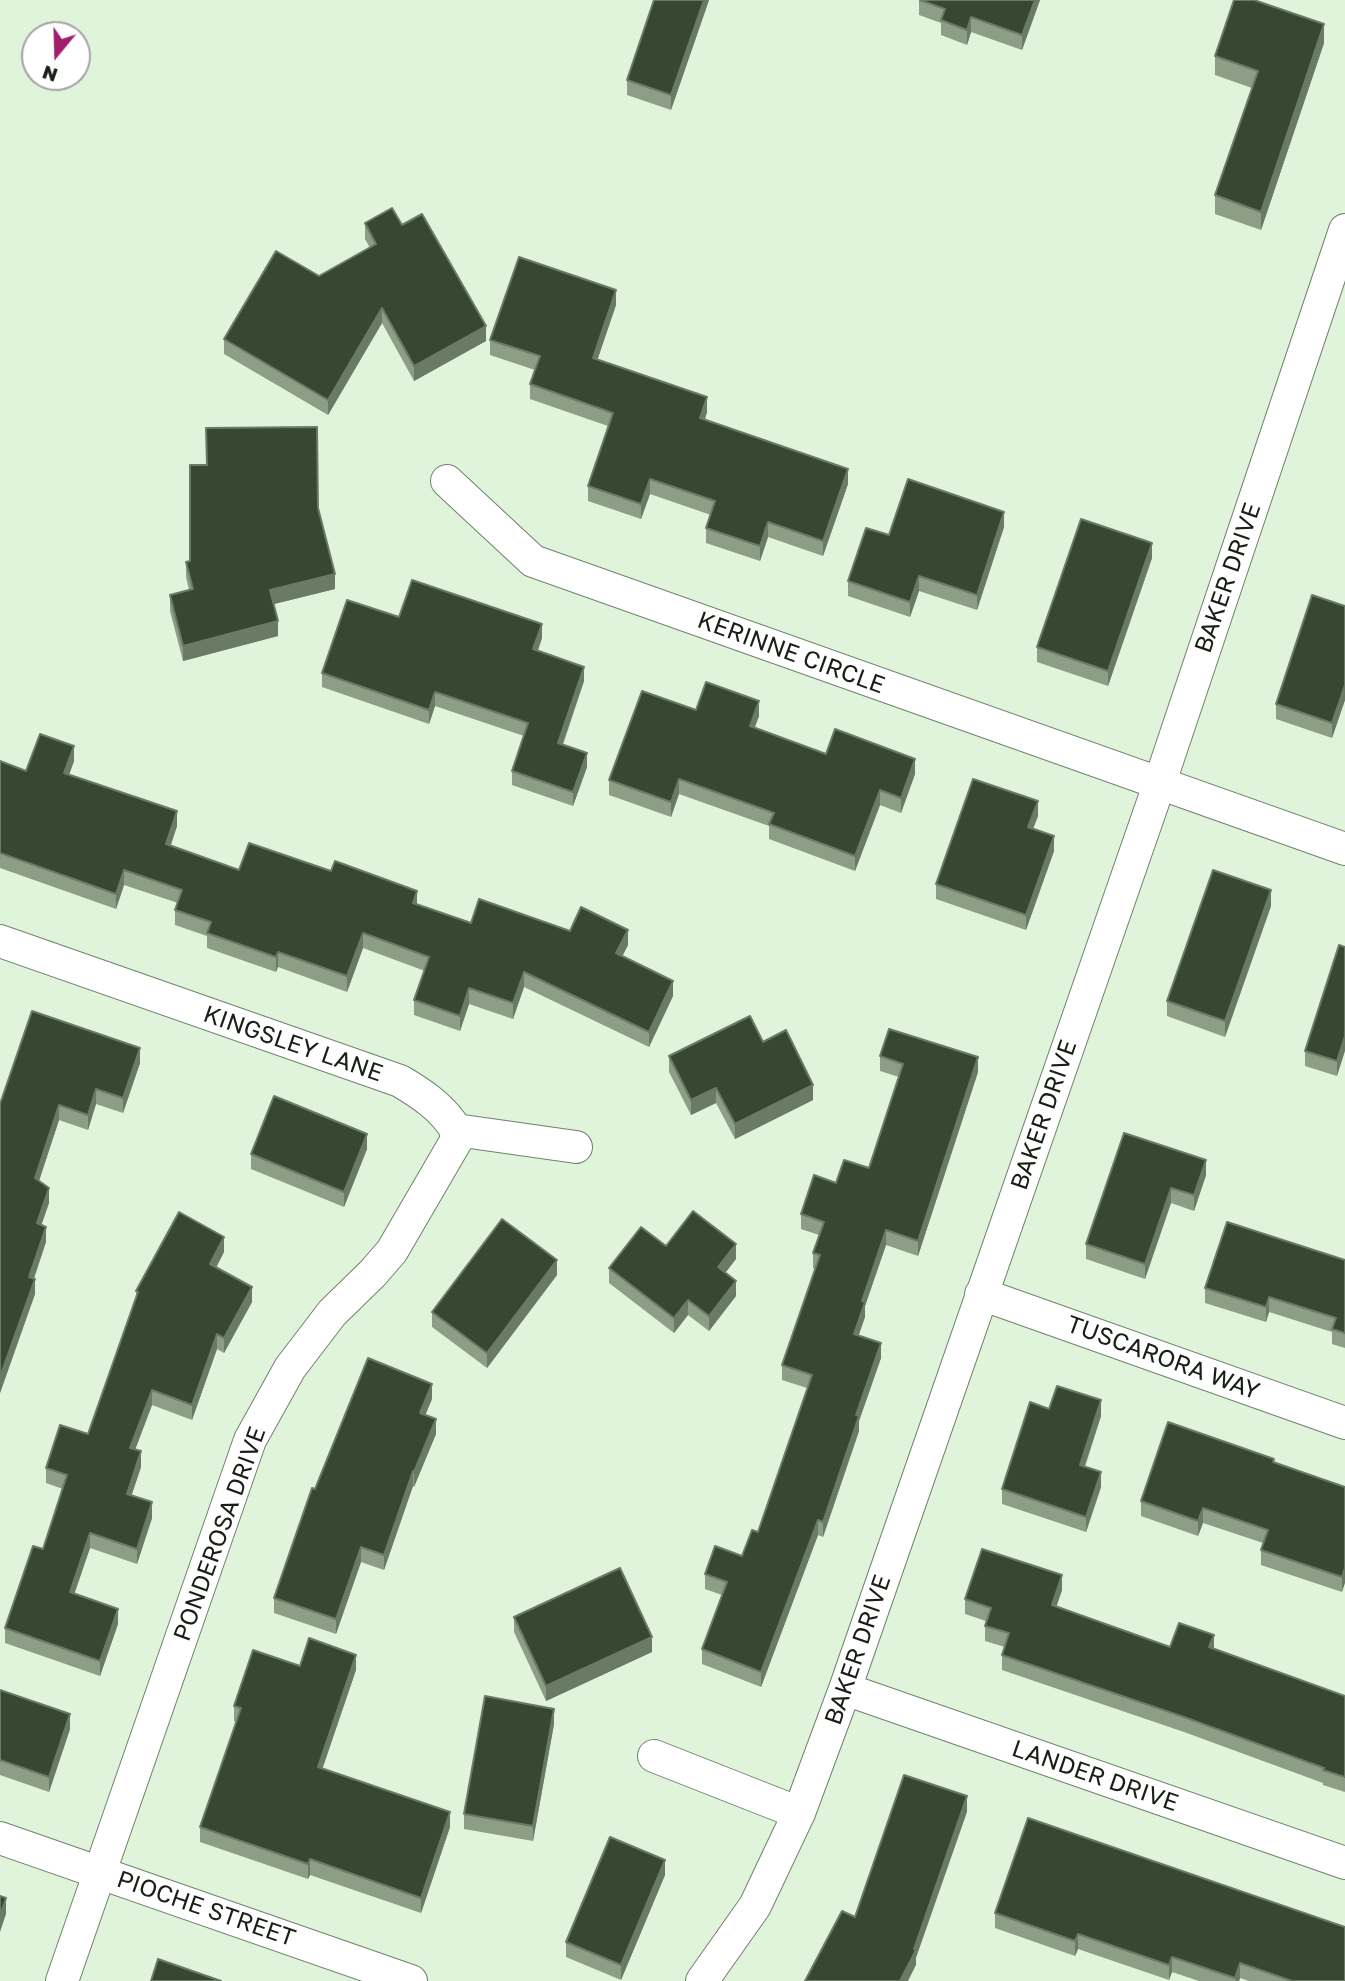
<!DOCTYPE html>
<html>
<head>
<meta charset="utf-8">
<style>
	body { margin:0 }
	#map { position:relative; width:1345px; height:1981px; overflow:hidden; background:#e0f4db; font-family:"Golos Text",sans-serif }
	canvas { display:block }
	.north { position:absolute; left:21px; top:21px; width:70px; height:70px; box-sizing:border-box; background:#fff; border:2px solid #a3a5a2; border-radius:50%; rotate:199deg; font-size:19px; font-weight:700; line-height:28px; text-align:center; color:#181f16 }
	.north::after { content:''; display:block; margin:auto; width:24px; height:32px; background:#a11e6d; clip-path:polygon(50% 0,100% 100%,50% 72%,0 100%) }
</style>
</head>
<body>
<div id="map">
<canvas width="1345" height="1981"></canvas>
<div class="north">N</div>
</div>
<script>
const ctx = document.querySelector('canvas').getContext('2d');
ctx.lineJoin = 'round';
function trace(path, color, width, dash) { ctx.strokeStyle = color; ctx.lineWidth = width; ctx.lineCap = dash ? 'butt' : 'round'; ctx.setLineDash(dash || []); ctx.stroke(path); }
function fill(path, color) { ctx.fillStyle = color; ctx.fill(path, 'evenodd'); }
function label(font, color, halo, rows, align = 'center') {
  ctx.font = font + ' "Golos Text",sans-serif'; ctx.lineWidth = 7; ctx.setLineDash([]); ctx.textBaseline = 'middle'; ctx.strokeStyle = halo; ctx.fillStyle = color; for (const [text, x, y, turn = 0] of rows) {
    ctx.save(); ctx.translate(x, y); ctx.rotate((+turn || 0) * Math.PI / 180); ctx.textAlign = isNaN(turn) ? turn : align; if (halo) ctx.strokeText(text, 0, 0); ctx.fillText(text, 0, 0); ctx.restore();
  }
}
const minor = new Path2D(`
	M 447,481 L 533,561 L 1345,849
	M 0,941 L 400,1081 C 422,1094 443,1108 456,1130 L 576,1147
	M 981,1294 L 1345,1423
	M 845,1689 L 1345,1863
	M 654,1756 L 799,1813
	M 0,1838 L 411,1981
	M 62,1981 L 250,1440 L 290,1368 L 332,1313 L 373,1273 L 392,1251 L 456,1141 L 456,1130
	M 702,1981 L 755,1906 L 799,1813 L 845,1689 L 1159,785 L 1345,230`);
const wall = new Path2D(`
	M 709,0 L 671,110 L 627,95 L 627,80 Z
	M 919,0 L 1040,0 L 1022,50 L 971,32 L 967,45 L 941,35 L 941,23 L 919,15 Z
	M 1324,43 L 1261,230 L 1215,214 L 1215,195 L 1252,88 L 1215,75 L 1215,56 Z
	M 365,223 L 402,225 L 486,341 L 414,381 L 382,323 L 328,415 L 224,354 L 224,339 L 319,276 L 370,248 L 365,239 Z
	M 616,305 L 597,360 L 707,412 L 705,420 L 848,484 L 823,556 L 768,537 L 760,561 L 706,543 L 706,528 L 711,515 L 650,494 L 641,519 L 588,501 L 588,486 L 608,426 L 530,399 L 530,384 L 535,370 L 490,355 L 490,340 Z
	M 318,508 L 335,589 L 274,604 L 278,636 L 183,661 L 170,611 L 170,595 L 189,590 L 186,577 L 186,562 Z
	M 1004,527 L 977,610 L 919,591 L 910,617 L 848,596 L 848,581 L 889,535 Z
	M 1152,558 L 1108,686 L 1037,662 L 1037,647 Z
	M 1345,606 L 1345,700 L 1332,738 L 1276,719 L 1276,704 Z
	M 399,617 L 542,638 L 538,651 L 584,681 L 563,745 L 587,767 L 573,806 L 512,785 L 512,771 L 524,736 L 435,706 L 429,724 L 322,687 L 322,673 Z
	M 696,710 L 759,716 L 754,727 L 826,754 L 915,774 L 901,813 L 880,805 L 855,871 L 769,839 L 769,826 L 679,794 L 671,817 L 609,795 L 609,780 Z
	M 0,761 L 26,771 L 74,761 L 69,775 L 177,826 L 171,845 L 239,870 L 417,904 L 471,923 L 570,931 L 628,945 L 622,956 L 673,996 L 649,1047 L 524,987 L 513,1019 L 469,1004 L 460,1031 L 414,1015 L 414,1000 L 425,971 L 363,948 L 347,992 L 278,967 L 276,972 L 207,948 L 207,936 L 175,925 L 175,910 L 178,903 L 124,885 L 116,909 L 0,868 Z
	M 1038,816 L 1033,829 L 1054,851 L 1026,930 L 936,899 L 936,884 Z
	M 1271,906 L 1225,1037 L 1167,1016 L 1167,1001 Z
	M 1345,947 L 1337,1076 L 1305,1066 L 1305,1051 Z
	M 763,1042 L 813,1100 L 735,1139 L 716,1103 L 691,1115 L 669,1072 L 669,1056 Z
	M 880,1056 L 978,1072 L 918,1256 L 886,1245 L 865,1306 L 865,1317 L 858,1335 L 881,1358 L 859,1421 L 859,1431 L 823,1537 L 818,1535 L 761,1687 L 702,1664 L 702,1649 L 722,1595 L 705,1589 L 705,1574 L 742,1556 L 758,1532 L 807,1388 L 782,1380 L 782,1365 L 815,1269 L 813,1268 L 813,1253 L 819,1235 L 801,1229 L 801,1214 L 836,1183 L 869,1168 L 899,1077 L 880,1071 Z
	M 140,1063 L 123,1113 L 96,1104 L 88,1130 L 59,1120 L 39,1181 L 49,1203 L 41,1225 L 46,1242 L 34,1279 L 35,1294 L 0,1393 L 0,1104 Z
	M 1124,1133 L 1206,1175 L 1194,1211 L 1171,1203 L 1145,1279 L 1086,1259 L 1086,1244 Z
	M 367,1149 L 344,1207 L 251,1169 L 251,1154 Z
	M 666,1246 L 736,1259 L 726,1272 L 736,1296 L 709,1331 L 688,1315 L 674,1333 L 609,1283 L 609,1268 Z
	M 224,1252 L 216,1268 L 252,1302 L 224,1353 L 217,1349 L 192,1420 L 152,1405 L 135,1450 L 141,1467 L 131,1496 L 152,1518 L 137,1564 L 90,1548 L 74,1593 L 118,1624 L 100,1676 L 5,1643 L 5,1628 L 43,1549 L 63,1489 L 46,1483 L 46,1468 L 88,1434 L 136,1298 L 136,1291 Z
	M 1345,1260 L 1345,1348 L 1332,1344 L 1332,1332 L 1269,1312 L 1266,1322 L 1205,1303 L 1205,1288 Z
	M 557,1275 L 487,1368 L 432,1327 L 432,1312 Z
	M 432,1399 L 425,1415 L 436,1434 L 414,1487 L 413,1486 L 384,1570 L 361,1562 L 336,1634 L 274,1613 L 274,1598 L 315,1489 Z
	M 1049,1409 L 1101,1416 L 1085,1467 L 1101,1487 L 1086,1532 L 1002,1504 L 1002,1489 Z
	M 1274,1462 L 1345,1487 L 1342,1592 L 1261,1565 L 1261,1550 L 1263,1543 L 1203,1523 L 1198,1536 L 1141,1516 L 1141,1501 Z
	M 1062,1590 L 1056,1607 L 1170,1647 L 1214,1648 L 1345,1696 L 1345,1792 L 1323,1785 L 1323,1783 L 1184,1732 L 1002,1670 L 1002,1655 L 1005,1647 L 985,1641 L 985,1626 L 986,1621 L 965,1614 L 965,1599 Z
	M 514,1617 L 652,1652 L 546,1701 L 514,1632 Z
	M 300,1666 L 356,1670 L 322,1768 L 450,1827 L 421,1913 L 310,1875 L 308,1879 L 200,1842 L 200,1827 L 236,1722 L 234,1721 L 234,1706 Z
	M 0,1690 L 70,1729 L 49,1792 L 0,1775 Z
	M 554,1724 L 533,1841 L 464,1829 L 464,1814 Z
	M 665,1875 L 621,1980 L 566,1957 L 566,1942 Z
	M 995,1913 L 1345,1981 L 1249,1981 L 1240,1978 L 1239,1981 L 1199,1981 L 1172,1972 L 1169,1980 L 1078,1949 L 1075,1956 L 995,1928 Z`);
const shadedWall = new Path2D(`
	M 704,0 L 709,0 L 671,110 L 671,95 Z
	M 1035,0 L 1040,0 L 1022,50 L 1022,35 Z
	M 971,17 L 971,32 L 967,45 L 967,30 Z
	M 1324,24 L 1324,43 L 1261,230 L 1261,212 Z
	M 616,290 L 616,305 L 593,373 L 593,358 Z
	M 382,308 L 382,323 L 328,415 L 328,400 Z
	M 486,326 L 486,341 L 414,381 L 414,366 Z
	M 707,397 L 707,412 L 700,433 L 700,418 Z
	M 848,469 L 848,484 L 823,556 L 823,541 Z
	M 650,479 L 650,494 L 641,519 L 641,504 Z
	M 1004,512 L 1004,527 L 977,610 L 977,595 Z
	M 768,522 L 768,537 L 760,561 L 760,546 Z
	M 1152,543 L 1152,558 L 1108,686 L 1108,671 Z
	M 335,574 L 335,589 L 270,605 L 270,590 Z
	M 919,576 L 919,591 L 910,617 L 910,602 Z
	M 278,621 L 278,636 L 183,661 L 183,646 Z
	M 542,624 L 542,638 L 533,664 L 533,649 Z
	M 584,667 L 584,681 L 558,757 L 558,743 Z
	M 1345,685 L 1345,700 L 1332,738 L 1332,723 Z
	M 435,692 L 435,706 L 429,724 L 429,710 Z
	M 759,701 L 759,716 L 750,741 L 750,726 Z
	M 74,746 L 74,761 L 64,788 L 64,773 Z
	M 587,753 L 587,767 L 573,806 L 573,792 Z
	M 915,759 L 915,774 L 901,813 L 901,798 Z
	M 679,779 L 679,794 L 671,817 L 671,802 Z
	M 880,790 L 880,805 L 855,871 L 855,856 Z
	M 1038,801 L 1038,816 L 1028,842 L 1028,827 Z
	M 177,811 L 177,826 L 166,859 L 166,844 Z
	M 1054,836 L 1054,851 L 1026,930 L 1026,915 Z
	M 124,870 L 124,885 L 116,909 L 116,894 Z
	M 1271,890 L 1271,906 L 1225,1037 L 1225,1021 Z
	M 417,891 L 417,906 L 413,903 Z
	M 628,930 L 628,945 L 616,969 L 616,953 Z
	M 363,933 L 363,948 L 347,992 L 347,976 Z
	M 278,952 L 278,967 L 276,972 L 276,957 Z
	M 524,972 L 524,987 L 513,1019 L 513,1003 Z
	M 673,981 L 673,996 L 649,1047 L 649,1032 Z
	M 469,988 L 469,1004 L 460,1031 L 460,1016 Z
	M 1345,1036 L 1345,1051 L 1337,1076 L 1337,1061 Z
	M 140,1048 L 140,1063 L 123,1113 L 123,1098 Z
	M 978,1057 L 978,1072 L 918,1256 L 918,1241 Z
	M 813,1085 L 813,1100 L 735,1139 L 735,1124 Z
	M 716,1088 L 716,1103 L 691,1115 L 691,1100 Z
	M 96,1089 L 96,1104 L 88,1130 L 88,1115 Z
	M 59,1105 L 59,1120 L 35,1193 L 35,1178 Z
	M 367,1134 L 367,1149 L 344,1207 L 344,1192 Z
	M 1206,1160 L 1206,1175 L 1194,1211 L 1194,1195 Z
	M 49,1188 L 49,1203 L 37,1238 L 37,1223 Z
	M 1171,1188 L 1171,1203 L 1145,1279 L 1145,1264 Z
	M 46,1227 L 46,1242 L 29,1292 L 29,1277 Z
	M 886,1230 L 886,1245 L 865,1306 L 865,1317 L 854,1349 L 854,1334 L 862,1301 Z
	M 224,1237 L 224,1252 L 210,1279 L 210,1264 Z
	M 736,1244 L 736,1259 L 718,1282 L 718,1267 Z
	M 557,1260 L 557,1275 L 487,1368 L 487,1353 Z
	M 35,1279 L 35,1294 L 0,1393 L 0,1377 Z
	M 736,1281 L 736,1296 L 709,1331 L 709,1316 Z
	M 252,1287 L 252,1302 L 224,1353 L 224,1338 Z
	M 1269,1297 L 1269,1312 L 1266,1322 L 1266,1307 Z
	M 688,1300 L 688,1315 L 674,1333 L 674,1318 Z
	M 217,1334 L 217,1349 L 192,1420 L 192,1405 Z
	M 881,1343 L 881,1358 L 859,1421 L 859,1431 L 823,1537 L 823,1522 L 856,1415 Z
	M 432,1384 L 432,1399 L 420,1428 L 420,1413 Z
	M 152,1390 L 152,1405 L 130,1463 L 130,1448 Z
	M 1101,1400 L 1101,1416 L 1080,1480 L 1080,1465 Z
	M 436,1419 L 436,1434 L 414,1487 L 414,1472 Z
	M 141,1451 L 141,1467 L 127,1509 L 127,1494 Z
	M 413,1471 L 413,1486 L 384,1570 L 384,1555 Z
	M 1101,1472 L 1101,1487 L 1086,1532 L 1086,1517 Z
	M 152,1502 L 152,1518 L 137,1564 L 137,1549 Z
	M 1203,1508 L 1203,1523 L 1198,1536 L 1198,1521 Z
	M 818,1520 L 818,1535 L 761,1687 L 761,1672 Z
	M 90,1533 L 90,1548 L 70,1607 L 70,1592 Z
	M 361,1547 L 361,1562 L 336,1634 L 336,1619 Z
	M 1345,1568 L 1345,1583 L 1342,1592 L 1342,1577 Z
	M 1062,1575 L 1062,1590 L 1052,1620 L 1052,1605 Z
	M 118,1609 L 118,1624 L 100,1676 L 100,1661 Z
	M 1214,1635 L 1214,1651 L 1209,1647 Z
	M 652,1637 L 652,1652 L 546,1701 L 546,1686 Z
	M 356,1655 L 356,1670 L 318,1782 L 318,1767 Z
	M 554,1709 L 554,1724 L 533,1841 L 533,1826 Z
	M 70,1714 L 70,1729 L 49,1792 L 49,1777 Z
	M 967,1796 L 967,1812 L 916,1958 L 916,1965 L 908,1981 L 900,1981 L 914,1949 Z
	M 450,1812 L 450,1827 L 421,1913 L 421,1898 Z
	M 310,1859 L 310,1875 L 308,1879 L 308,1864 Z
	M 665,1860 L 665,1875 L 621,1980 L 621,1965 Z
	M 6,1898 L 6,1914 L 0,1932 L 0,1916 Z
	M 1078,1934 L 1078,1949 L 1075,1956 L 1075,1941 Z
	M 1172,1957 L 1172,1972 L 1169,1980 L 1169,1965 Z
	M 1240,1963 L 1240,1978 L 1239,1981 L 1235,1981 Z`);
const building = new Path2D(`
	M 654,0 L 704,0 L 671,95 L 627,80 Z
	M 920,0 L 1035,0 L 1022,35 L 971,17 L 967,30 L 941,20 L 945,9 Z
	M 1234,0 L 1254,0 L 1324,24 L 1261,212 L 1215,195 L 1258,71 L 1215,56 Z
	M 392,208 L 402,225 L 422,214 L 486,326 L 414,366 L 382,308 L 328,400 L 224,339 L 276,251 L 319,276 L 376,244 L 365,223 Z
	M 519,257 L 616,290 L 593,358 L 707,397 L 700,418 L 848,469 L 823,541 L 768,522 L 760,546 L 706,528 L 715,501 L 650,479 L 641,504 L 588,486 L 613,413 L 530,384 L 540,356 L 490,340 Z
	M 317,427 L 318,508 L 335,574 L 270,590 L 278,621 L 183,646 L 170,595 L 193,589 L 186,562 L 190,561 L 190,465 L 207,465 L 206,428 Z
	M 908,479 L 1004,512 L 977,595 L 919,576 L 910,602 L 848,581 L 866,528 L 889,535 Z
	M 1081,519 L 1152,543 L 1108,671 L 1037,647 Z
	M 412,580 L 542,624 L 533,649 L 584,667 L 558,743 L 587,753 L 573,792 L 512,771 L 528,723 L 435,692 L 429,710 L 322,673 L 347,600 L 399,617 Z
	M 1312,595 L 1345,606 L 1345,685 L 1332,723 L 1276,704 Z
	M 706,682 L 759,701 L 750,726 L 826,754 L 835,729 L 915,759 L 901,798 L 880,790 L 855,856 L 769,824 L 774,813 L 679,779 L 671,802 L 609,780 L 642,691 L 696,710 Z
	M 40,734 L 74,746 L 64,773 L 177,811 L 166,844 L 239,870 L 249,843 L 331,871 L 335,861 L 417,891 L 413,903 L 471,923 L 479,899 L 570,931 L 581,907 L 628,930 L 616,953 L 673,981 L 649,1032 L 524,972 L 513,1003 L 469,988 L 460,1016 L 414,1000 L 429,957 L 363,933 L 347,976 L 278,952 L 276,957 L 207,933 L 211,922 L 175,910 L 182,890 L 124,870 L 116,894 L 0,853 L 0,761 L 26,771 Z
	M 973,779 L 1038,801 L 1028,827 L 1054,836 L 1026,915 L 936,884 Z
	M 1213,870 L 1271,890 L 1225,1021 L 1167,1001 Z
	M 1339,945 L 1345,947 L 1345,1036 L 1337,1061 L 1305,1051 Z
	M 32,1011 L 140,1048 L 123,1098 L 96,1089 L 88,1115 L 59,1105 L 35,1178 L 49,1188 L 37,1223 L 46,1227 L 29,1277 L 35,1279 L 0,1377 L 0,1104 Z
	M 750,1016 L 763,1042 L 786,1030 L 813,1085 L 735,1124 L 716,1088 L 691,1100 L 669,1056 Z
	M 889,1029 L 978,1057 L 918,1241 L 886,1230 L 862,1301 L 865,1302 L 854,1334 L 881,1343 L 856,1415 L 859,1416 L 823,1522 L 818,1520 L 761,1672 L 702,1649 L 727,1582 L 705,1574 L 715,1546 L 742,1556 L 752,1530 L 758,1532 L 812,1375 L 782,1365 L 820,1255 L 813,1253 L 824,1222 L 801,1214 L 814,1175 L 836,1183 L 844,1160 L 869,1168 L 903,1064 L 880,1056 Z
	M 274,1096 L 367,1134 L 344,1192 L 251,1154 Z
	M 1124,1133 L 1206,1160 L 1194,1195 L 1171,1188 L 1145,1264 L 1086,1244 Z
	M 693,1211 L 736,1244 L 718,1267 L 736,1281 L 709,1316 L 688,1300 L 674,1318 L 609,1268 L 641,1227 L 666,1246 Z
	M 179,1212 L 224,1237 L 210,1264 L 252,1287 L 224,1338 L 217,1334 L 192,1405 L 152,1390 L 130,1448 L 141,1451 L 127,1494 L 152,1502 L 137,1549 L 90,1533 L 70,1592 L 118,1609 L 100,1661 L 5,1628 L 33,1546 L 43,1549 L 67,1475 L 46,1468 L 60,1425 L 88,1434 L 138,1292 L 136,1291 Z
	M 502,1219 L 557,1260 L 487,1353 L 432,1312 Z
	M 1227,1222 L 1345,1260 L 1345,1333 L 1332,1329 L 1336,1318 L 1269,1297 L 1266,1307 L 1205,1288 Z
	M 368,1358 L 432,1384 L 420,1413 L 436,1419 L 414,1472 L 413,1471 L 384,1555 L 361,1547 L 336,1619 L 274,1598 L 312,1488 L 315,1489 Z
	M 1057,1386 L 1101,1400 L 1080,1465 L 1101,1472 L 1086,1517 L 1002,1489 L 1030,1402 L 1049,1409 Z
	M 1168,1422 L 1274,1459 L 1273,1462 L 1345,1487 L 1345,1568 L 1342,1577 L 1261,1550 L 1268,1530 L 1203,1508 L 1198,1521 L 1141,1501 Z
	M 982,1549 L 1062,1575 L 1052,1605 L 1170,1647 L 1179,1623 L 1214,1635 L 1209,1647 L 1345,1696 L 1345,1777 L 1323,1770 L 1324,1768 L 1184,1717 L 1002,1655 L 1009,1633 L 985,1626 L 991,1608 L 965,1599 Z
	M 620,1568 L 652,1637 L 546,1686 L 514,1617 Z
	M 309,1638 L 356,1655 L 318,1767 L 450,1812 L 421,1898 L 310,1859 L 308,1864 L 200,1827 L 241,1708 L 234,1706 L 253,1650 L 300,1666 Z
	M 0,1690 L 70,1714 L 49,1777 L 0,1760 Z
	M 485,1696 L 554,1709 L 533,1826 L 464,1814 Z
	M 904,1775 L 967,1796 L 914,1949 L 916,1950 L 900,1981 L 805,1981 L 842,1911 L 855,1917 Z
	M 1028,1818 L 1345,1927 L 1345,1981 L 1292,1981 L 1240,1963 L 1235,1978 L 1172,1957 L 1169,1965 L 1078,1934 L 1075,1941 L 995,1913 Z
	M 610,1837 L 665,1860 L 621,1965 L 566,1942 Z
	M 0,1896 L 6,1898 L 0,1916 Z
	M 158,1959 L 221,1981 L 151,1981 Z`);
const streetNames = [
	["BAKER DRIVE",1228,578,-71],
	["KERINNE CIRCLE",791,653,20],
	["KINGSLEY LANE",293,1044,19],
	["BAKER DRIVE",1044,1115,-71],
	["TUSCARORA WAY",1163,1358,20],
	["PONDEROSA DRIVE",220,1534,-70],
	["BAKER DRIVE",858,1650,-71],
	["LANDER DRIVE",1095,1776,19],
	["PIOCHE STREET",206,1909,19]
];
trace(minor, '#70826b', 34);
trace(minor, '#fff', 32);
fill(wall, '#8c9e86');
fill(shadedWall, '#6a7b65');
fill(building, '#374732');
trace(building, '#6a7b65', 2);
label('24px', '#181f16', '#fff', streetNames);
</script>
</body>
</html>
